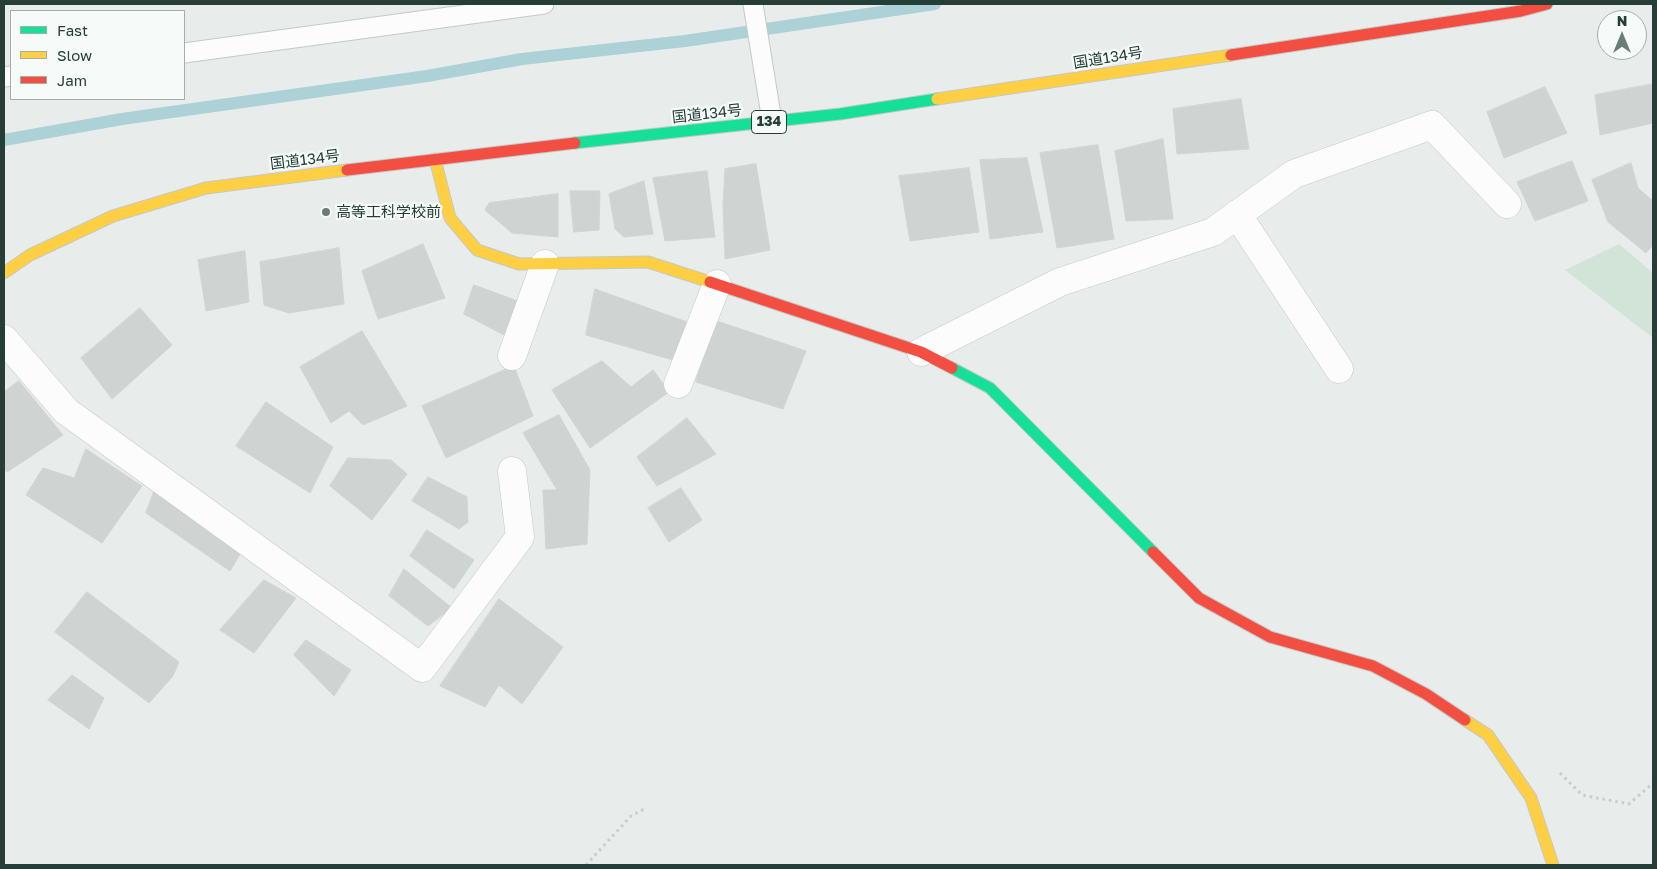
<!DOCTYPE html>
<html>
<head>
<meta charset="utf-8">
<style>
	body { margin:0 }
	#map { position:relative; width:1657px; height:869px; overflow:hidden; background:#e8ecea; font-family:"Golos Text",sans-serif }
	canvas { display:block }
	.frame { position:absolute; inset:0; border:5px solid #253f38; pointer-events:none }
	.legend { position:absolute; left:10px; top:10px; width:175px; height:90px; box-sizing:border-box; background:#f6faf8; border:1px solid #a2afab; margin:0; padding:6px 9px; list-style:none; font-size:15px; color:#253f38 }
	.legend li { display:flex; align-items:center; gap:10px; height:25px }
	.legend b { width:25px; border:1px solid #a2afab }
	.north { position:absolute; left:1597px; top:10px; width:50px; height:50px; box-sizing:border-box; background:#f6faf8; border:1px solid #a2afab; border-radius:50%; rotate:0deg; font-size:14px; font-weight:700; line-height:20px; text-align:center; color:#253f38 }
	.north::after { content:''; display:block; margin:auto; width:18px; height:22px; background:#697c76; clip-path:polygon(50% 0,100% 100%,50% 72%,0 100%) }
</style>
</head>
<body>
<div id="map">
<canvas width="1657" height="869"></canvas>
<div class="frame"></div>
<ul class="legend">
<li><b style="height:6px;background:#16e098"></b>Fast</li>
<li><b style="height:6px;background:#ffcf43"></b>Slow</li>
<li><b style="height:6px;background:#f24e42"></b>Jam</li>
</ul>
<div class="north">N</div>
</div>
<script>
const ctx = document.querySelector('canvas').getContext('2d');
ctx.lineJoin = 'round';
function fill(path, color) { ctx.fillStyle = color; ctx.fill(path, 'evenodd'); }
function trace(path, color, width, dash) { ctx.strokeStyle = color; ctx.lineWidth = width; ctx.lineCap = dash ? 'butt' : 'round'; ctx.setLineDash(dash || []); ctx.stroke(path); }
function label(font, color, halo, rows, align = 'center') {
  ctx.font = font + ' "Golos Text","Noto Sans JP",sans-serif'; ctx.lineWidth = 4.5; ctx.setLineDash([]); ctx.textBaseline = 'middle'; ctx.strokeStyle = halo; ctx.fillStyle = color; for (const [text, x, y, turn = 0] of rows) {
    ctx.save(); ctx.translate(x, y); ctx.rotate((+turn || 0) * Math.PI / 180); ctx.textAlign = isNaN(turn) ? turn : align; if (halo) ctx.strokeText(text, 0, 0); ctx.fillText(text, 0, 0); ctx.restore();
  }
}
const green = new Path2D(`
	M 1619,244 L 1653,273 L 1653,338 L 1565,270 Z`);
const stream = new Path2D(`
	M 4,140 L 122,119 L 427,76 L 522,59 L 685,41 L 935,4`);
const building = new Path2D(`
	M 1653,84 L 1653,123 L 1600,135 L 1595,95 Z
	M 1545,87 L 1567,133 L 1504,158 L 1487,112 Z
	M 1241,99 L 1249,149 L 1177,154 L 1173,109 Z
	M 1163,139 L 1173,219 L 1126,221 L 1115,151 Z
	M 1098,145 L 1114,239 L 1057,248 L 1040,153 Z
	M 1027,158 L 1043,232 L 990,239 L 980,160 Z
	M 1572,161 L 1588,201 L 1535,221 L 1517,182 Z
	M 1631,163 L 1638,188 L 1653,201 L 1653,245 L 1646,253 L 1608,222 L 1592,180 Z
	M 756,164 L 770,250 L 725,259 L 723,205 L 725,169 Z
	M 969,168 L 979,232 L 910,241 L 899,176 Z
	M 707,171 L 715,237 L 665,241 L 653,178 Z
	M 644,181 L 653,234 L 624,237 L 615,229 L 609,194 Z
	M 570,191 L 600,191 L 599,230 L 574,232 Z
	M 558,194 L 558,237 L 512,233 L 485,210 L 489,203 Z
	M 423,244 L 445,298 L 378,319 L 362,271 Z
	M 339,248 L 344,304 L 289,313 L 264,305 L 260,262 Z
	M 245,251 L 249,302 L 206,311 L 198,260 Z
	M 474,285 L 523,303 L 504,335 L 464,314 Z
	M 595,289 L 687,322 L 673,360 L 586,335 Z
	M 140,308 L 172,345 L 112,399 L 81,358 Z
	M 714,320 L 806,351 L 783,409 L 696,382 Z
	M 362,331 L 407,406 L 363,425 L 349,411 L 331,423 L 300,367 Z
	M 602,361 L 631,387 L 653,370 L 669,392 L 590,448 L 552,390 Z
	M 514,366 L 533,416 L 446,458 L 422,406 Z
	M 19,381 L 63,435 L 7,472 L 4,468 L 4,392 Z
	M 266,402 L 333,447 L 310,493 L 236,446 Z
	M 559,415 L 590,470 L 587,544 L 546,549 L 543,490 L 557,490 L 523,433 Z
	M 687,418 L 716,454 L 657,486 L 637,457 Z
	M 86,449 L 142,486 L 102,543 L 26,495 L 43,468 L 74,478 Z
	M 348,458 L 391,460 L 407,474 L 372,520 L 330,486 Z
	M 428,477 L 467,497 L 468,522 L 459,529 L 412,501 Z
	M 681,488 L 702,520 L 669,542 L 648,508 Z
	M 155,489 L 242,551 L 230,571 L 146,513 Z
	M 427,530 L 474,560 L 454,589 L 410,556 Z
	M 404,569 L 452,608 L 428,626 L 389,596 Z
	M 264,580 L 296,598 L 254,653 L 220,630 Z
	M 87,592 L 179,662 L 173,676 L 149,703 L 55,632 Z
	M 499,599 L 563,647 L 522,704 L 499,685 L 485,707 L 440,686 Z
	M 306,640 L 351,670 L 334,696 L 294,655 Z
	M 72,675 L 104,698 L 89,729 L 48,700 Z`);
const path = new Path2D(`
	M 1560,773 L 1582,795 L 1629,804 L 1653,783
	M 586,865 L 631,816 L 644,809`);
const lane = new Path2D(`
	M 753,4 L 772,121
	M 184,53 L 544,4
	M 4,77 L 11,76`);
const street = new Path2D(`
	M 1237,214 L 1339,369
	M 4,339 L 66,411 L 422,668 L 520,537 L 512,471
	M 921,352 L 1060,282 L 1213,232 L 1294,174 L 1432,125 L 1507,204
	M 512,356 L 545,264
	M 678,384 L 717,284`);
const fast = new Path2D(`
	M 575,143 L 840,114 L 937,99
	M 952,368 L 990,388 L 1153,552`);
const slow = new Path2D(`
	M 937,99 L 1231,55
	M 435,159 L 450,218 L 477,250 L 519,264 L 648,262 L 710,282
	M 4,273 L 30,255 L 113,216 L 206,188 L 347,170
	M 1465,720 L 1488,735 L 1531,798 L 1553,865`);
const jam = new Path2D(`
	M 1231,55 L 1521,11 L 1547,4
	M 347,170 L 575,143
	M 710,282 L 921,352 L 952,368
	M 1153,552 L 1199,598 L 1270,637 L 1373,666 L 1426,694 L 1465,720`);
const markers = [
	[326,212,5,"#697c76"]
];
const shields = [
	[769,122,35]
];
const shieldNames = [
	["134",769,122]
];
const streetNames = [
	["国道134号",1108,58,-9],
	["国道134号",707,114,-6],
	["国道134号",305,160,-7]
];
const poiNames = [
	["高等工科学校前",336,212]
];
fill(green, '#d2e4d7');
trace(stream, '#acd1d7', 12);
fill(building, '#cfd3d1');
trace(building, '#d0d5d3', 1);
trace(lane, '#c5c9c7', 21);
trace(street, '#c5c9c7', 29);
trace(fast, '#c4c9c7', 13);
trace(slow, '#c4c9c7', 13);
trace(jam, '#c4c9c7', 13);
trace(path, '#c6cecb', 3, [2.5, 4]);
trace(lane, '#fcfcfc', 19);
trace(street, '#fcfcfc', 28);
trace(fast, '#16e098', 11);
trace(slow, '#ffcf43', 11);
trace(jam, '#f24e42', 11);
for (const [x, y, r, color] of markers) { const dot = new Path2D(); dot.arc(x, y, r, 0, 2 * Math.PI); ctx.fillStyle = color; ctx.fill(dot); trace(dot, '#f6faf8', 2); }
for (const [x, y, w] of shields) { const box = new Path2D(); box.roundRect(x - w / 2, y - 11.5, w, 23, 4); ctx.fillStyle = '#f6faf8'; ctx.fill(box); trace(box, '#253f38', 1); }
label('bold 14px', '#253f38', null, shieldNames);
label('15px', '#253f38', '#f6faf8', streetNames);
label('15px', '#253f38', '#f6faf8', poiNames, 'left');
</script>
</body>
</html>
